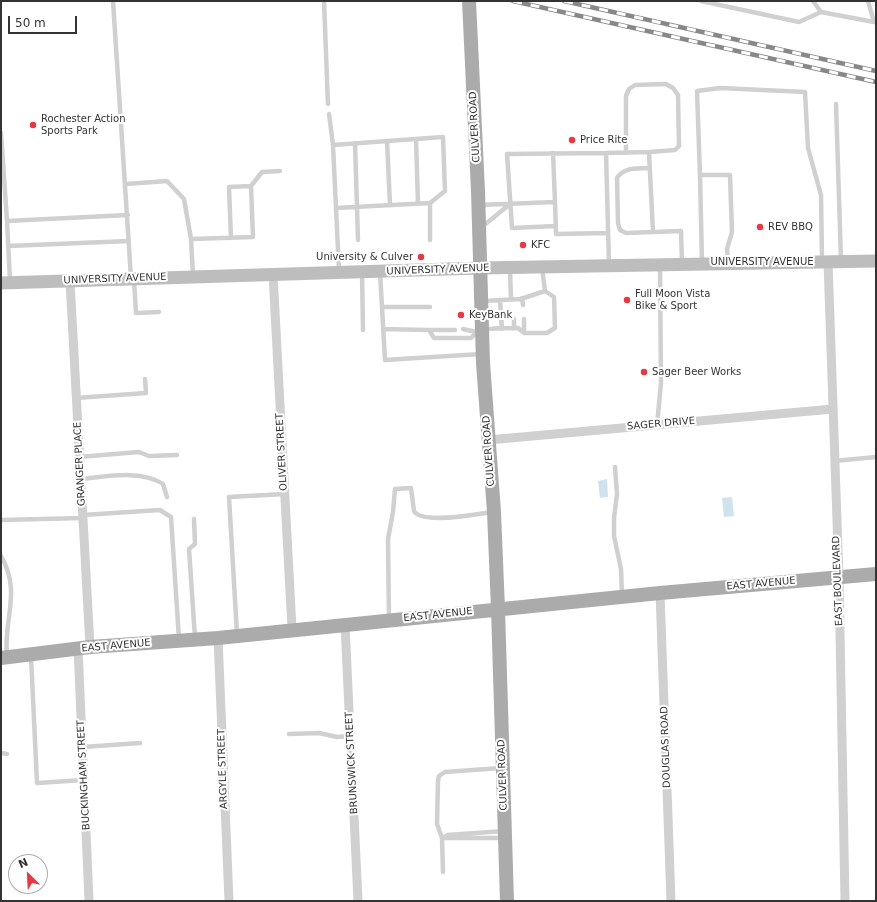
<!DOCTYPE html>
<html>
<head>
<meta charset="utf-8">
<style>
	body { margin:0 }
	#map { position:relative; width:877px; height:902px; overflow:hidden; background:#fff; font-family:"DejaVu Sans",sans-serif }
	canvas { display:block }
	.frame { position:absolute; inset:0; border:2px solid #333; pointer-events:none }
	.north { position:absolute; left:8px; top:854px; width:40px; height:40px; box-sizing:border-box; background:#fff; border:1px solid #adadad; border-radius:50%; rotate:336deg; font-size:11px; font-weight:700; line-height:16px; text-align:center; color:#333 }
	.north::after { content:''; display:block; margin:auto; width:14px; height:18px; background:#e63946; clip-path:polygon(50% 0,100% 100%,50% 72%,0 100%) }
	.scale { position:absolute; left:8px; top:16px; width:69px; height:18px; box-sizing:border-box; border:2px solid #333; border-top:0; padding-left:5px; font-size:12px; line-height:14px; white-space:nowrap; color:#333; -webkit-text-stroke:3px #fff; paint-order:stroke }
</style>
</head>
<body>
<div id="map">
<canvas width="877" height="902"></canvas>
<div class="frame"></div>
<div class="north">N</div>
<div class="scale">50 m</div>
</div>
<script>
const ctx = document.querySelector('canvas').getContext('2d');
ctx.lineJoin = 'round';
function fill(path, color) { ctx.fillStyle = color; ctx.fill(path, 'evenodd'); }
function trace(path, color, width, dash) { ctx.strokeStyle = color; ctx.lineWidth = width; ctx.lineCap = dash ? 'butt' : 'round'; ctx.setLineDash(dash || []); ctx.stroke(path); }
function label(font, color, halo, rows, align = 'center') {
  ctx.font = font + ' "DejaVu Sans",sans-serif'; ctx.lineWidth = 4; ctx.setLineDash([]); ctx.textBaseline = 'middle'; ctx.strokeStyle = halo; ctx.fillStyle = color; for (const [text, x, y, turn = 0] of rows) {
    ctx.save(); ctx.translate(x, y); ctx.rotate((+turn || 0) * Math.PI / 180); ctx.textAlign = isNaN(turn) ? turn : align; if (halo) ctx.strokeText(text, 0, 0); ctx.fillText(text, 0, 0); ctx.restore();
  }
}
const water = new Path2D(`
	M 607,479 L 608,497 L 600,498 L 598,481 Z
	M 732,497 L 734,516 L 724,517 L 722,498 Z`);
const service = new Path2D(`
	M 113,1 L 131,278
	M 324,1 L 327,79
	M 701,1 L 799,22 L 821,12 L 874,22 L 868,1
	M 813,1 L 821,12
	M 327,81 L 328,104
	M 836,104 L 841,260
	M 329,114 L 333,145
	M 1,133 L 7,221
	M 416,139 L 418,204
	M 387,141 L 390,205
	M 355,143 L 358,240
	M 553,153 L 555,202
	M 606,153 L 649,152 L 653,232 L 681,231 L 682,263
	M 626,153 L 626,96 L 629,89 L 635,85 L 666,84 L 673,88 L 678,95 L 679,146 L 675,150 L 649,152
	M 650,168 C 638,169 625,166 617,178 L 618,223 L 620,230 L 626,233 L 653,232
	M 700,175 L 697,91 L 720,88 L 805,92 L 808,148 L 821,195 L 822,260
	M 126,184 L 167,181 L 184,199 L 191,239 L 193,275
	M 479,205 L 555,202 L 556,234 L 608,233
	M 336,208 L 430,203
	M 556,226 L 512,228 L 507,154 L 606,153 L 609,265
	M 482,227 L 510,204
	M 231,238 L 229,187 L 251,186
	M 191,239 L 253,237 L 251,186 L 262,172 L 280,171
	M 8,246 L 129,241
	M 702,263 L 700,175 L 730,175 L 732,232 L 727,249 L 728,262
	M 510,269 L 511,299
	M 339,271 L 333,145 L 443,137 L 445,191 L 430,203 L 430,240
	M 362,272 L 363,330
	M 380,272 L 385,360 L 481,354
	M 134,280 L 136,313 L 159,312
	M 10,281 L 7,221 L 128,215
	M 522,298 L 523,305
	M 500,300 L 502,329
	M 484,301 L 521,299 L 545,291
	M 382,307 L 430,307
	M 514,319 L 514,328
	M 524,319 L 524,333
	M 383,329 L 429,330 L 434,338 L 471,338 C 482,325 503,329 518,328 L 524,333 L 547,333 L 555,328 L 554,297 L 545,291 L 542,268
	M 463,329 L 476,332
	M 429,330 L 455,330
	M 76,398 L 146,393 L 145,379
	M 657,425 L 661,383 L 660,267
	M 79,457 L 139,452 L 149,456 L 177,455
	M 834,461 L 876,457
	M 615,467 L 617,494 L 614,518 L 614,536 L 621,569 L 622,596
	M 81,479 C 105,477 141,469 163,484 L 167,497
	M 83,515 L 160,510 L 171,517 L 179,639
	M 194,519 L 195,544 L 189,549 L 195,638
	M 1,520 L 83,518
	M 1,556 C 22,592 3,620 7,656
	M 389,619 L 388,539 L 393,512 L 395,489 L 411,488 L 414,511 C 422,525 477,514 492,512
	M 237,634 L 229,497 L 285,494
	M 31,656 L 37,783 L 84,780
	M 289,734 L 319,733 L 337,737 L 350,736
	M 83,747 L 140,743
	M 1,753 L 7,754
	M 501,768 L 445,772 L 439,776 L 438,781 L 437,824 L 442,838 L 448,835 L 504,831
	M 443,872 L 442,838 L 504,838`);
const minor = new Path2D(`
	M 828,262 L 839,578 L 845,901
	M 273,274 L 292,629
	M 70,281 L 90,647
	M 488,440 L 833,409
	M 660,593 L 671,901
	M 345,625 L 358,901
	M 218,638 L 229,901
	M 78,648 L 89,901`);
const secondary = new Path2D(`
	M 1,283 L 481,268 L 876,261`);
const primary = new Path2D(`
	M 469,1 L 478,191 L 483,363 L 494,512 L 498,609 L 507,901
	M 1,658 L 90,647 L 218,638 L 660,593 L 876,574`);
const rail = new Path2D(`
	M 513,1 L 876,82
	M 564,1 L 876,71`);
const markers = [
	[33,125,4,"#e63946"],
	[572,140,4,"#e63946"],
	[760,227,4,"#e63946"],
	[523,245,4,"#e63946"],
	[421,257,4,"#e63946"],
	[627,300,4,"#e63946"],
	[461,315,4,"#e63946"],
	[644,372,4,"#e63946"]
];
const poiNames = [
	["Rochester Action",41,119],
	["Sports Park",41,131],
	["Price Rite",580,140],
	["REV BBQ",768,227],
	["KFC",531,245],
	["University & Culver",413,257,"right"],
	["Full Moon Vista",635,294],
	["Bike & Sport",635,306],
	["KeyBank",469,315],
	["Sager Beer Works",652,372]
];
const streetNames = [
	["CULVER ROAD",475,127,-93],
	["UNIVERSITY AVENUE",762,262],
	["UNIVERSITY AVENUE",438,270,-2],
	["UNIVERSITY AVENUE",115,279,-2],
	["SAGER DRIVE",661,424,-5],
	["CULVER ROAD",489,451,-94],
	["OLIVER STREET",282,452,-93],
	["GRANGER PLACE",80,464,-93],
	["EAST BOULEVARD",838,581,-92],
	["EAST AVENUE",761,584,-5],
	["EAST AVENUE",438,615,-6],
	["EAST AVENUE",116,646,-5],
	["DOUGLAS ROAD",666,747,-92],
	["BRUNSWICK STREET",352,763,-93],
	["ARGYLE STREET",223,769,-92],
	["BUCKINGHAM STREET",84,775,-93],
	["CULVER ROAD",503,775,-92]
];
fill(water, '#cfe2ee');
trace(service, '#d0d0d0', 4.5);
trace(minor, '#d0d0d0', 9);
trace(secondary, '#bdbdbd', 13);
trace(primary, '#ababab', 14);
trace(rail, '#888', 4.5);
trace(rail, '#fff', 3, [9]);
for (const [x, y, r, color] of markers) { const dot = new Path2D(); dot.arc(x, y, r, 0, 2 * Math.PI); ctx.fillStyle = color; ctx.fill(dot); trace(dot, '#fff', 1.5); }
label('10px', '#333', '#fff', poiNames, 'left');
label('10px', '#333', '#fff', streetNames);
</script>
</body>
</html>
